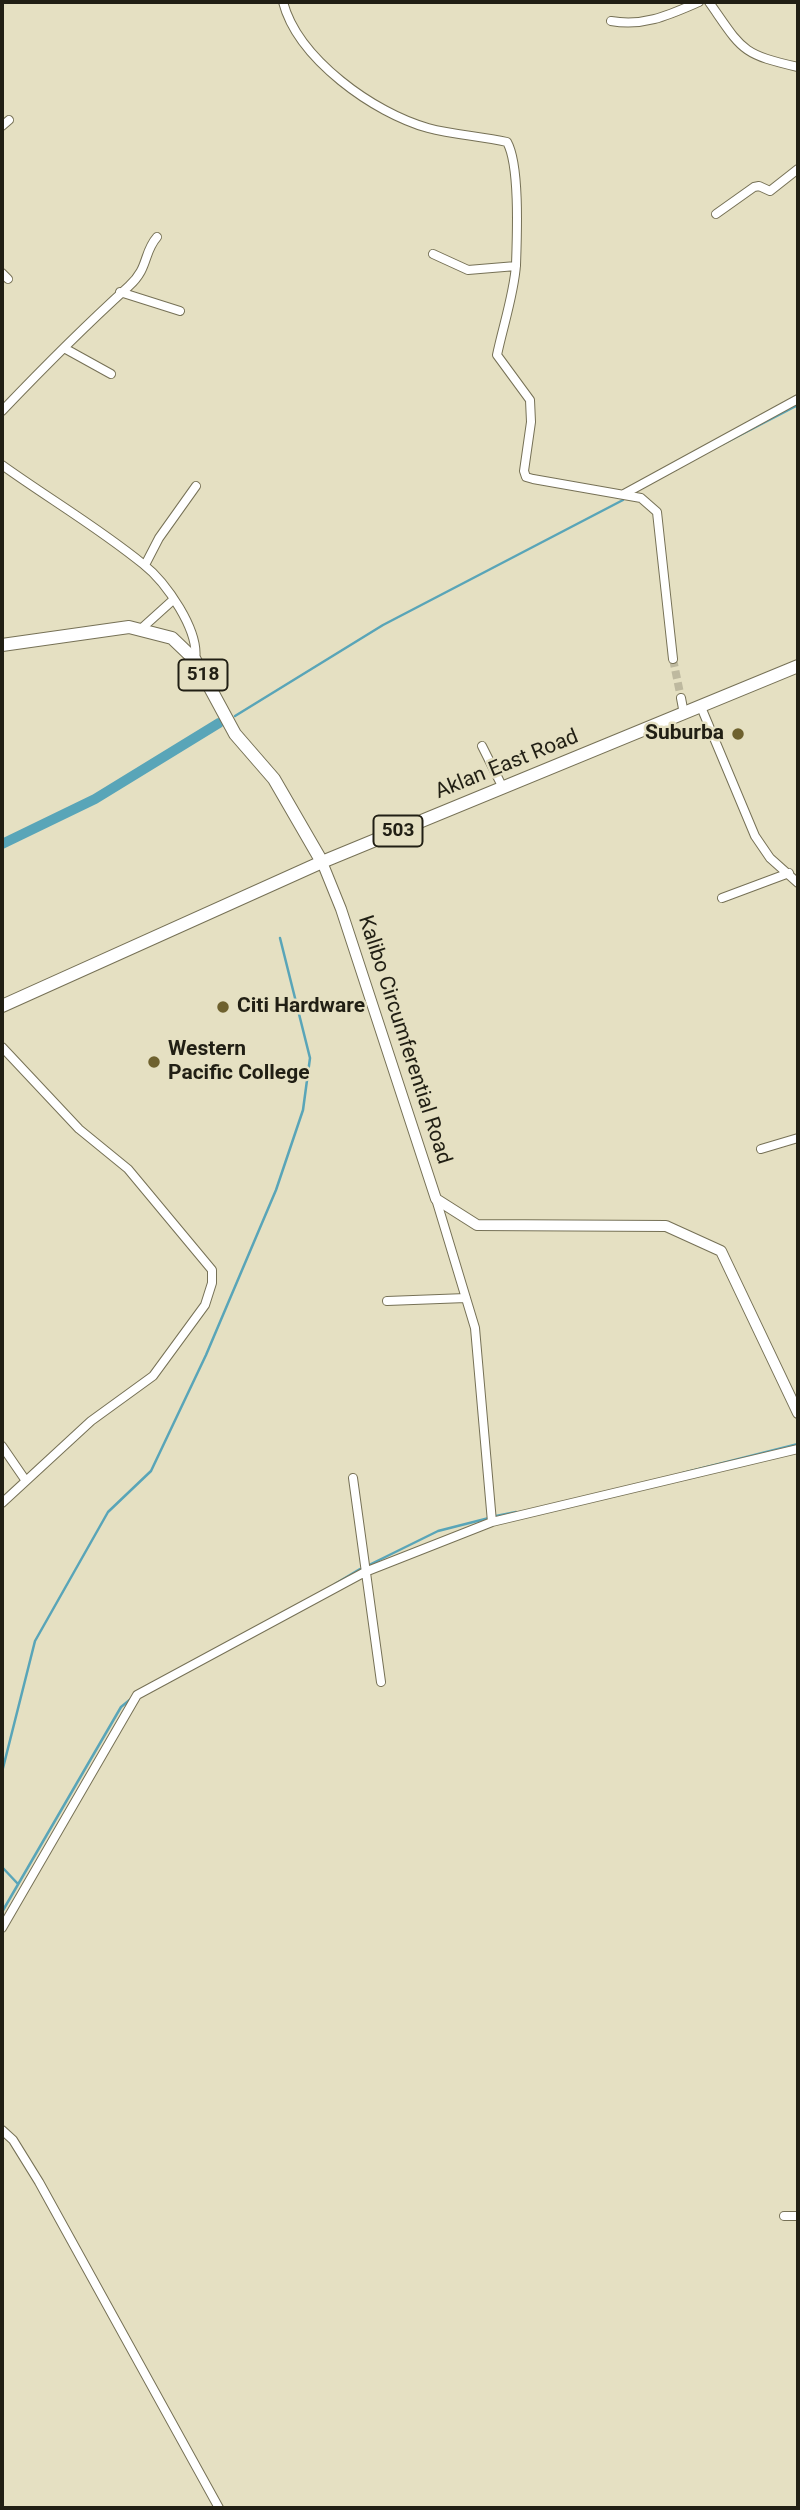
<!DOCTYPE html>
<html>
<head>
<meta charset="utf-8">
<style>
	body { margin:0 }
	#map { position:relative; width:800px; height:2510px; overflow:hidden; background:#e5e0c2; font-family:Roboto,sans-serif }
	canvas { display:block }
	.frame { position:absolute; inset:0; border:4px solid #211f14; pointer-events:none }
</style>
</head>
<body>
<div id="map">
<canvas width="800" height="2510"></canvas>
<div class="frame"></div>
</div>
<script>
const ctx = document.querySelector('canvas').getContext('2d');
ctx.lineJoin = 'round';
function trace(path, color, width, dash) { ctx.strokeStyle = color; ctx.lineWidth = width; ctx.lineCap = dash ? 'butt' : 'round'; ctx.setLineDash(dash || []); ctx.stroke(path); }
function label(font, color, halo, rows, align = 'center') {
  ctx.font = font + ' Roboto,sans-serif'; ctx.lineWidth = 5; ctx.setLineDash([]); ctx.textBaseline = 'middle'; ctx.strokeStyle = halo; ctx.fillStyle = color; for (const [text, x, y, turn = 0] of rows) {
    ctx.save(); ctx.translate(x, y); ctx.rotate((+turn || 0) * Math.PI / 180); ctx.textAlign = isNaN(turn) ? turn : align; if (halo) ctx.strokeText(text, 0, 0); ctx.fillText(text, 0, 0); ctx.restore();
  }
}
const stream = new Path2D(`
	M 723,444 L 798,405
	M 235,716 L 383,625 L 623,500
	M 683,1473 L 798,1444
	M 496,1516 L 516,1512
	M 367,1566 L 438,1531 L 489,1518
	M 335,1584 L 360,1569
	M 2,1772 L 35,1641 L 108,1512 L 151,1471 L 206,1355 L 276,1190 L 303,1110 L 310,1058 L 280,938
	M 2,1867 L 18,1884
	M 2,1912 L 121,1707 L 132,1698`);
const canal = new Path2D(`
	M 2,844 L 95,799 L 219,723`);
const minorTunnel = new Path2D(`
	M 673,659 L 681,698`);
const minor = new Path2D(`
	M 283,2 C 298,59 374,113 428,128 C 454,135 481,136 507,142 C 520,165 517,236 516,265 C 514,294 503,326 497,355 L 530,400 L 531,422 L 524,471 L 526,477 L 533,479 L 641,498 L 657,512 L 673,659
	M 709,2 C 742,49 740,54 798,67
	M 611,21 C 644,27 669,15 699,2
	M 2,126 L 9,120
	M 716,214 L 754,187 L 759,186 L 770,191 L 798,169
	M 433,254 L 468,270 L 516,266
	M 2,273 L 8,279
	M 120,292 L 180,311
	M 64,348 L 111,374
	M 2,411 C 43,368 85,326 129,286 C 149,268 143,253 157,237
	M 2,465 C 48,498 99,528 143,564 C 166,582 200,631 195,660
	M 624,494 L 798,399
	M 145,565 L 159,538 L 196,486
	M 142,628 L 173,600
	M 681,698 L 684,714
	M 701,707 L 755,836 L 770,858 L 798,883
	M 482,746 L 502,786
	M 722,898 L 789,873
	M 2,1047 L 79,1129 L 128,1169 L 212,1270 L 212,1283 L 205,1305 L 153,1376 L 91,1421 L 2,1503
	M 761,1149 L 798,1138
	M 436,1199 L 475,1328 L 492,1522
	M 387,1301 L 466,1298
	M 2,1446 L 26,1481
	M 353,1478 L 381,1682
	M 2,1928 L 137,1695 L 365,1572 L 492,1522 L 798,1449
	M 2,2130 L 13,2140 L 39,2182 L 219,2508
	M 784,2216 L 798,2216`);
const secondary = new Path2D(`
	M 322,862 L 341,909 L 436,1199 L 477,1225 L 666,1226 L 721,1251 L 798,1413`);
const primary = new Path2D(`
	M 2,645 L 129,627 L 172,638 L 195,660 L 235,734 L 274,779 L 322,862
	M 2,1006 L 322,862 L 798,666`);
const markers = [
	[738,734,7,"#6e612e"],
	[223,1007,7,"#6e612e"],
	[154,1062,7,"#6e612e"]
];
const shields = [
	[203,675,49],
	[398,831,49]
];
const shieldNames = [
	["518",203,675],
	["503",398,831]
];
const poiNames = [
	["Suburba",724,734,"right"],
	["Citi Hardware",237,1007],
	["Western",168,1050],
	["Pacific College",168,1074]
];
const streetNames = [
	["Aklan East Road",507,765,-22],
	["Kalibo Circumferential Road",404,1040,72]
];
trace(stream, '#59a5b8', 2.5);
trace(canal, '#59a5b8', 10);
trace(minorTunnel, '#beb99f', 8, [8, 4]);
trace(minor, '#767156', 10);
trace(secondary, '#767156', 12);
trace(primary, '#767156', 14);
trace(minor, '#fff', 8);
trace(secondary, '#fff', 10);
trace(primary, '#fff', 12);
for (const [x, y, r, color] of markers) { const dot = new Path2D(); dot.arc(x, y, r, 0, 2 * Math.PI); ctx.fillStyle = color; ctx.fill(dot); trace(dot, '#e5e0c2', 2.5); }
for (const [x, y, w] of shields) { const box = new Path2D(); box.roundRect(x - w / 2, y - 15.5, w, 31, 5); ctx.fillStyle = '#e5e0c2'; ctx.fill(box); trace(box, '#211f14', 2); }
label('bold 19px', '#211f14', null, shieldNames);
label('bold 21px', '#211f14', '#e5e0c2', poiNames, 'left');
label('21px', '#211f14', '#e5e0c2', streetNames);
</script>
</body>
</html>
